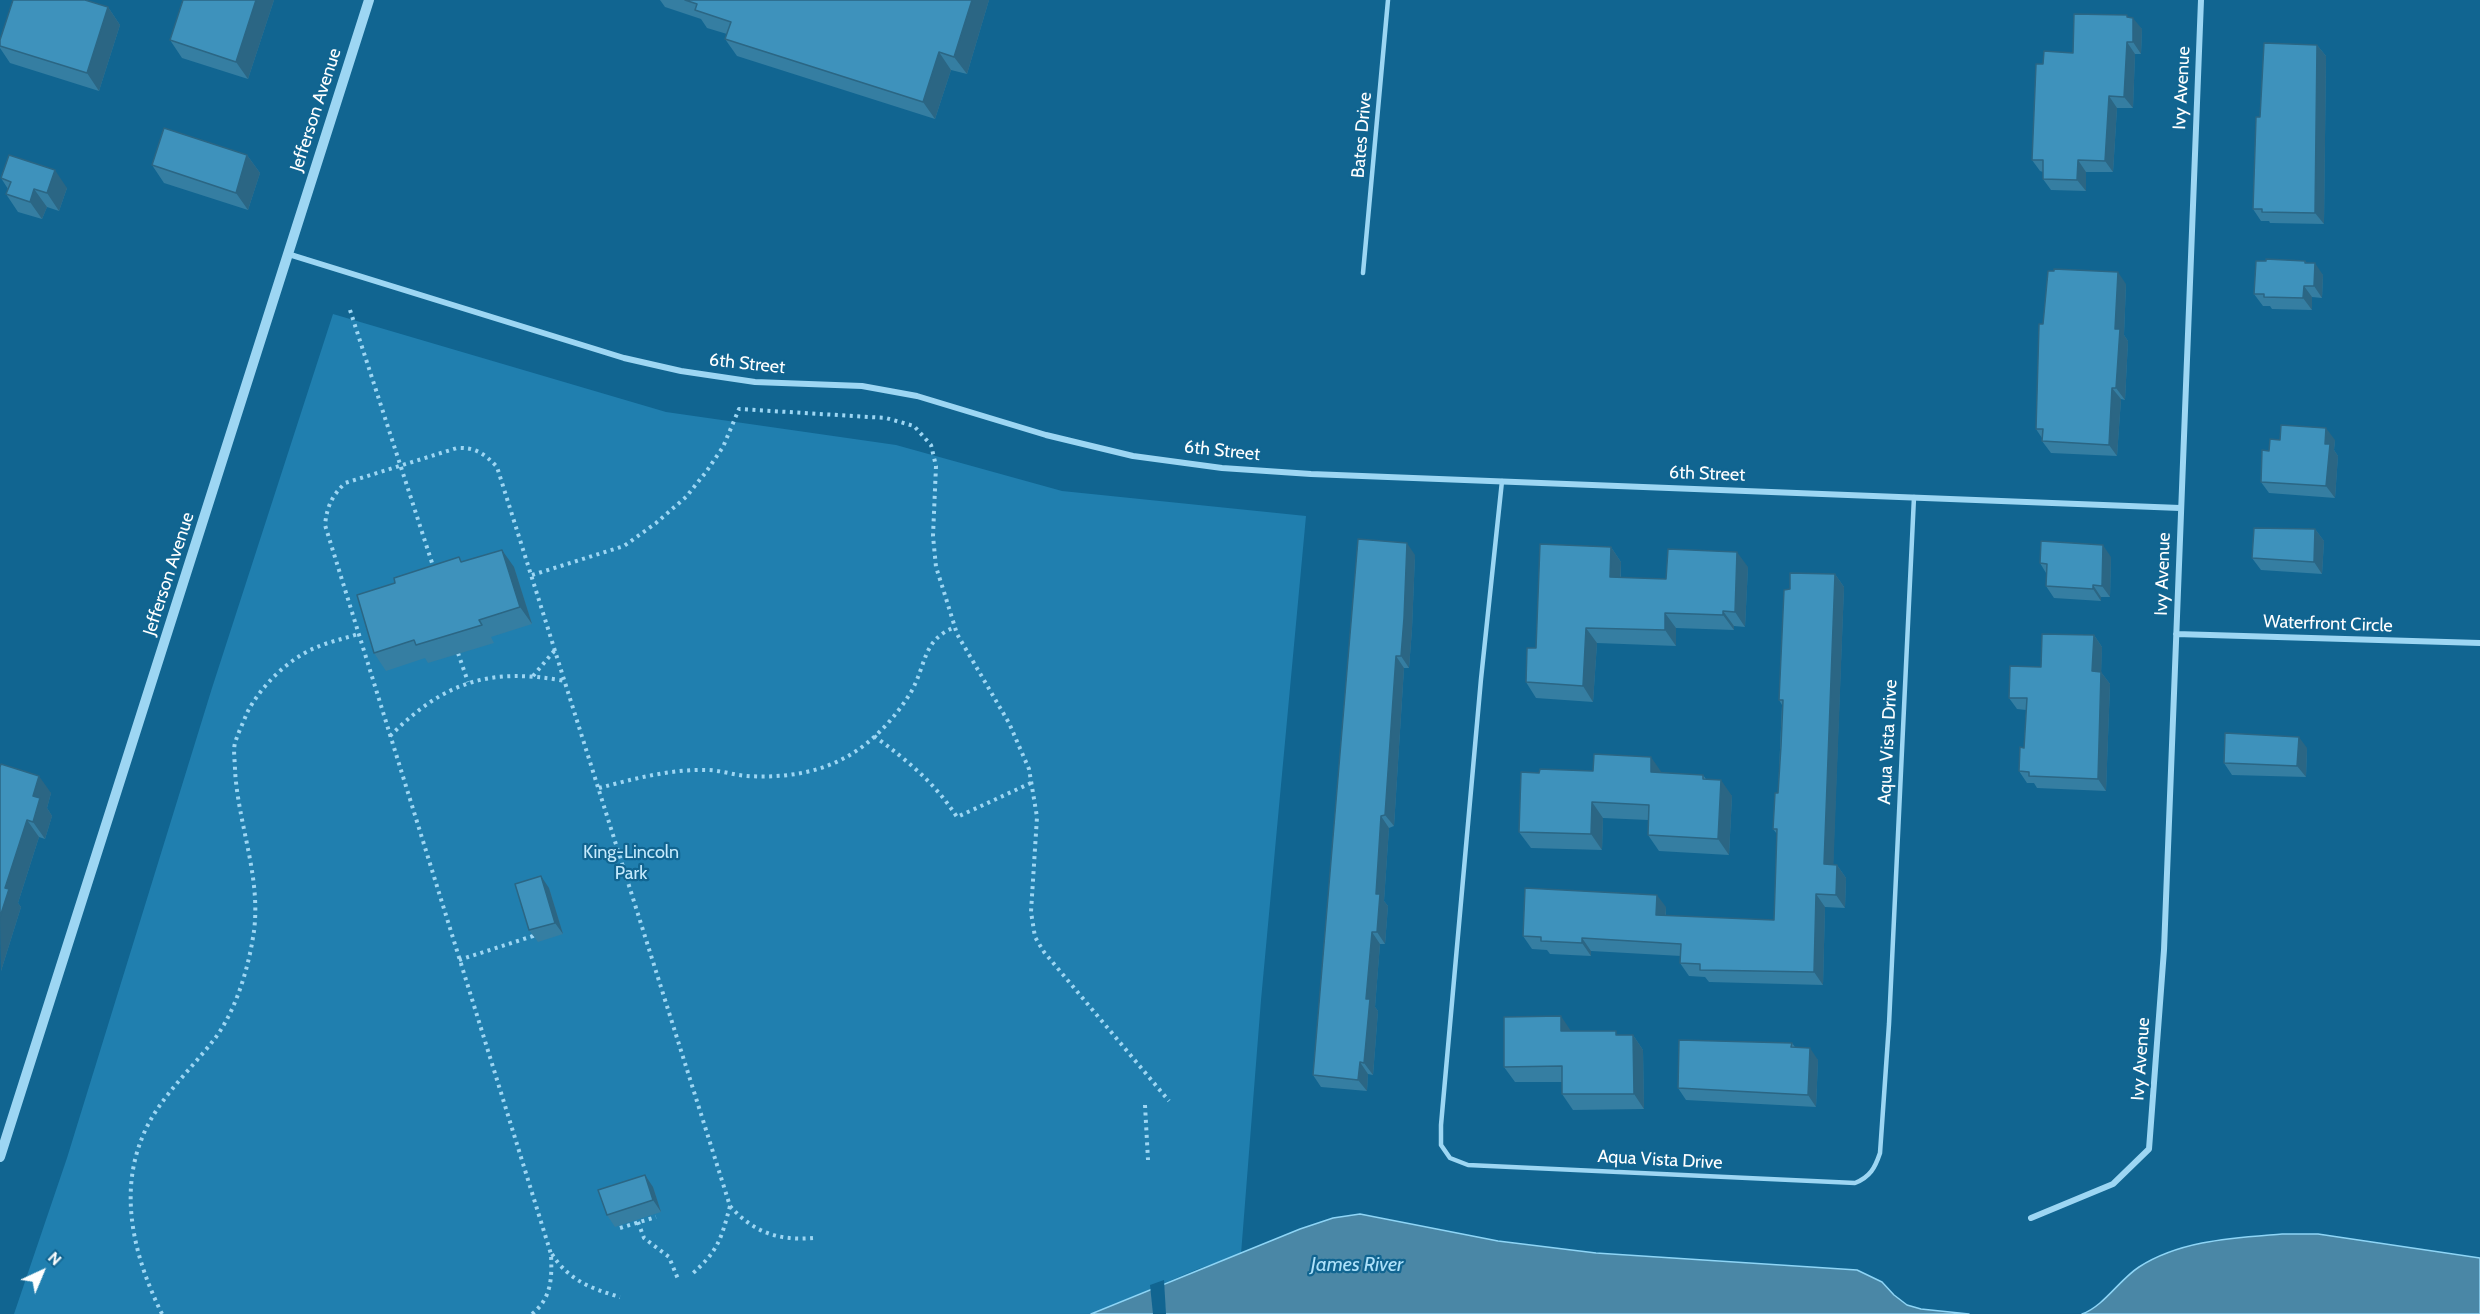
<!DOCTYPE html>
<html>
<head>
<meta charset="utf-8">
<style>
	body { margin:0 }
	#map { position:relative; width:2480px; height:1314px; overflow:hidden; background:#116591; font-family:Cabin,sans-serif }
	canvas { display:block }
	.north { position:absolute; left:12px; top:1242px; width:60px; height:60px; -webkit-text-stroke:4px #116591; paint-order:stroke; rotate:44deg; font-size:16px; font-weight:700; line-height:24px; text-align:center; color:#fff }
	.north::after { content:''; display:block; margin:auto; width:21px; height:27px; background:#fff; clip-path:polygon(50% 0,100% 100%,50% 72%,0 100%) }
</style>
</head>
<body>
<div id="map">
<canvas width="2480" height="1314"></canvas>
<div class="north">N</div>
</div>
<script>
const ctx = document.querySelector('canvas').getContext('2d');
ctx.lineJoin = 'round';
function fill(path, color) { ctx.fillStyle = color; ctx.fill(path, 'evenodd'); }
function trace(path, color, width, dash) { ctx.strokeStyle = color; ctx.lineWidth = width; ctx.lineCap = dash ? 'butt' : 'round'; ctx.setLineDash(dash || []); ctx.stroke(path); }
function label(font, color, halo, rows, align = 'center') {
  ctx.font = font + ' Cabin,sans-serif'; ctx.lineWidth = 4.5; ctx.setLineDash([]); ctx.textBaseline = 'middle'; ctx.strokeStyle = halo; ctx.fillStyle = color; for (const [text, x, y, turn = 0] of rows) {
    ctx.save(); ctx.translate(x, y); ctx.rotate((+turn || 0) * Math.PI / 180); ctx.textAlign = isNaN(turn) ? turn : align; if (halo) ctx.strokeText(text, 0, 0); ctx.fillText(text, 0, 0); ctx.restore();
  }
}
const green = new Path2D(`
	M 333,314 L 666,412 L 896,445 L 1062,491 L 1306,516 L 1261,1000 L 1241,1254 L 1198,1269 L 1091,1314 L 14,1314 L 67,1158 L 212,688 Z`);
const water = new Path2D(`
	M 1360,1214 L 1498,1241 L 1596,1253 L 1857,1270 L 1882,1282 L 1894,1295 L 1907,1305 L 1921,1309 L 1969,1314 L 1091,1314 L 1300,1229 L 1333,1218 Z
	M 2282,1234 L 2318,1234 L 2480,1258 L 2480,1314 L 2082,1314 C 2104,1306 2119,1280 2139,1267 C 2181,1240 2234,1238 2282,1234 Z`);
const pier = new Path2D(`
	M 1164,1280 L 1166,1314 L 1153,1314 L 1150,1285 Z`);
const path = new Path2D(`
	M 350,310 L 434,569
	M 532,575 L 624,546 L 656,523 L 686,497 L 706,472 L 723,447 L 739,409 L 886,418 L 914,426 L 931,445 L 936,466 L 933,536 L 936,567 L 944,592 L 957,634 L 1009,723 L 1029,769 L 1037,817 L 1031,912 L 1035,937 L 1044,952 L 1169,1101
	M 458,653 L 468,682
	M 533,676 L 555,650
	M 390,736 C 444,682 489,667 565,681
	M 874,736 C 908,761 934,782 957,817 L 1031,783
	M 599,788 C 633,779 670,769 706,770 C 720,770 733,775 747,776 C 781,778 817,774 848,756 C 873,742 896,717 911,692 C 927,664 922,640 955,627
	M 459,960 L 533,936 L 532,931
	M 1145,1105 L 1148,1160
	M 730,1206 C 753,1232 778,1241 813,1238
	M 638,1222 L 644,1238 L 669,1257 L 678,1279
	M 620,1228 L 656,1217
	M 552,1254 C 568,1280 592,1289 620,1297
	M 162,1314 C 130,1249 114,1176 156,1111 C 173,1085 197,1062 216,1037 C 237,1008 249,966 254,931 C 261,876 238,824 235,770 C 235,761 233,751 235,743 C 238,733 243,723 247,713 C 260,687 288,659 315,648 C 328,642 343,639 358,634
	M 532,1314 C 552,1298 552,1277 551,1254 L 325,525 C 327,506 332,496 345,483 L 457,448 C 475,447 485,454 497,467 L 730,1206 C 721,1240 718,1251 691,1275`);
const service = new Path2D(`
	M 1363,273 L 1388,0
	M 1502,481 L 1481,679 L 1441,1125 L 1441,1145 L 1450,1158 L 1468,1165 L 1855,1183 C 1870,1177 1875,1168 1880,1153 L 1889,1024 L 1914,497`);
const minor = new Path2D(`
	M 288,254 L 624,358 L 681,371 L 755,382 L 862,386 L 917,396 L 1046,435 L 1133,456 L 1222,468 L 1311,474 L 2180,508
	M 2176,634 L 2480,643
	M 2031,1218 L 2113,1184 L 2149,1149 L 2164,950 L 2201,0`);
const tertiary = new Path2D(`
	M 0,1157 L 369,0`);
const wall = new Path2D(`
	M 183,0 L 274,0 L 248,79 L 182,58 L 170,40 Z
	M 660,0 L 989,0 L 967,74 L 951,70 L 935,119 L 737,56 L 725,39 L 727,34 L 707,28 L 701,19 L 665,7 Z
	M 108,7 L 120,25 L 99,91 L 10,63 L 0,48 L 0,40 Z
	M 2128,18 L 2142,29 L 2141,54 L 2135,54 L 2133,108 L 2117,108 L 2113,172 L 2086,172 L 2086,191 L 2051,190 L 2043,179 L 2043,172 L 2040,171 L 2032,160 L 2043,64 L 2073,53 Z
	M 2317,45 L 2326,56 L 2324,224 L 2270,223 L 2269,221 L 2261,221 L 2253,209 L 2260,117 Z
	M 247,155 L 260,173 L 248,210 L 164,183 L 152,165 Z
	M 1,178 L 67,188 L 59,211 L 47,207 L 42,219 L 18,212 L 6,194 L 8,189 Z
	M 2305,261 L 2307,263 L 2323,275 L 2322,298 L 2312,297 L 2312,310 L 2272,309 L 2270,306 L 2263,306 L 2254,294 Z
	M 2126,284 L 2124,335 L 2128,341 L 2125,400 L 2121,399 L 2117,456 L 2051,453 L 2042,441 L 2042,438 L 2036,429 L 2043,324 Z
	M 2280,440 L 2335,440 L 2334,450 L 2338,456 L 2335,498 L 2269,493 L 2261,482 L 2269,451 Z
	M 2315,529 L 2324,541 L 2322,574 L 2261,570 L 2252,558 Z
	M 1611,547 L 1621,562 L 1621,578 L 1666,579 L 1748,567 L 1745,627 L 1734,626 L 1734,630 L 1676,628 L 1676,646 L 1597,643 L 1593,702 L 1536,698 L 1526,682 L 1536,648 Z
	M 1415,555 L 1412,629 L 1409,668 L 1404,668 L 1394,826 L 1389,828 L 1384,901 L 1388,906 L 1385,944 L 1380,944 L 1375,1007 L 1378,1011 L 1373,1075 L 1368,1074 L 1367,1091 L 1321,1087 L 1313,1075 Z
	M 2111,557 L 2110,597 L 2101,597 L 2101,601 L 2054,598 L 2046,586 L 2046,573 L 2040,563 Z
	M 463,562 L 514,567 L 532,624 L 491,637 L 494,643 L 428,663 L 425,658 L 386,671 L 374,653 L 395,583 Z
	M 1835,574 L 1844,587 L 1833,865 L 1837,865 L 1846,878 L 1845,908 L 1825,907 L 1823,985 L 1709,982 L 1705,977 L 1689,976 L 1680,963 L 1681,956 L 1591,951 L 1591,956 L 1550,954 L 1547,950 L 1532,949 L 1523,936 L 1666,907 L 1666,916 L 1774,920 L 1777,834 L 1773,829 L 1778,793 L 1782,705 L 1779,700 Z
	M 2094,635 L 2102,647 L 2101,672 L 2110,684 L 2106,791 L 2037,788 L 2034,783 L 2027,783 L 2019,771 L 2024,748 L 2026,710 L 2017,709 L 2009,698 L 2041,667 Z
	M 2307,748 L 2306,777 L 2232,775 L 2224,763 Z
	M 0,767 L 51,793 L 47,808 L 52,816 L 45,839 L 39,837 L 18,903 L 21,907 L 1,971 Z
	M 1593,771 L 1662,773 L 1703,775 L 1706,779 L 1732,796 L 1729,855 L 1659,851 L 1648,835 L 1648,820 L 1603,818 L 1602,850 L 1531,848 L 1519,832 L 1539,773 Z
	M 549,888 L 563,934 L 538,942 L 529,930 Z
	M 1571,1031 L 1619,1035 L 1633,1035 L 1643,1050 L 1644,1109 L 1573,1110 L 1562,1094 L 1562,1082 L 1515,1082 L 1504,1067 Z
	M 1792,1043 L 1795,1047 L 1818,1060 L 1816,1107 L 1686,1100 L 1678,1088 Z
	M 653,1187 L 661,1212 L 615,1227 L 607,1215 Z`);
const shadedWall = new Path2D(`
	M 256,0 L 274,0 L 248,79 L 236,62 Z
	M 972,0 L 989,0 L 967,74 L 954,57 Z
	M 108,7 L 120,25 L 99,91 L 87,73 Z
	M 2127,15 L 2133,25 L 2133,18 L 2142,29 L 2141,54 L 2133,42 Z
	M 2127,42 L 2135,54 L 2133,108 L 2124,97 Z
	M 2317,45 L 2326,56 L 2324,224 L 2315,213 Z
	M 939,52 L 951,70 L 935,119 L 923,102 Z
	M 2109,96 L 2117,108 L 2113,172 L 2105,161 Z
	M 247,155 L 260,173 L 248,210 L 236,193 Z
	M 2078,160 L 2086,172 L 2086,191 L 2077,180 Z
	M 55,170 L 67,188 L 59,211 L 47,193 Z
	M 34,189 L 47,207 L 42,219 L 30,202 Z
	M 2315,263 L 2323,275 L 2322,298 L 2314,286 Z
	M 2118,272 L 2126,284 L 2124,335 L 2128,341 L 2125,400 L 2116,388 L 2115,329 Z
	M 2304,286 L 2312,297 L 2312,310 L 2303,298 Z
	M 2112,388 L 2121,399 L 2117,456 L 2109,445 Z
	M 2326,428 L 2335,440 L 2334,450 L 2338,456 L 2335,498 L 2326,486 L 2325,444 Z
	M 2315,529 L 2324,541 L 2322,574 L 2314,562 Z
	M 1407,543 L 1415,555 L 1412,629 L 1409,668 L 1401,656 Z
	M 2103,545 L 2111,557 L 2110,597 L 2102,586 Z
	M 1611,547 L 1621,562 L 1620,592 L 1610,577 Z
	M 502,550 L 514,567 L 532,624 L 520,607 Z
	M 1737,552 L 1748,567 L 1745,627 L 1735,612 Z
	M 1835,574 L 1844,587 L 1833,877 L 1824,864 Z
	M 2093,585 L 2101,597 L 2101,601 L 2093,589 Z
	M 1723,611 L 1734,626 L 1734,630 L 1723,615 Z
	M 1665,613 L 1676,628 L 1676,646 L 1665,630 Z
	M 1586,628 L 1597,643 L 1593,702 L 1583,686 Z
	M 2094,635 L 2102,647 L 2101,683 L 2092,671 Z
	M 1396,656 L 1404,668 L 1394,826 L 1385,815 Z
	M 2101,672 L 2110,684 L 2106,791 L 2098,779 Z
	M 2299,737 L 2307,748 L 2306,777 L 2297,766 Z
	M 1651,757 L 1662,773 L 1651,772 Z
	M 39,776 L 51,793 L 47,808 L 52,816 L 45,839 L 33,822 L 33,796 Z
	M 1721,780 L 1732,796 L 1729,855 L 1718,839 Z
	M 1592,802 L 1603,818 L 1602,850 L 1591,834 Z
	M 1381,816 L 1389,828 L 1384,901 L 1388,906 L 1385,944 L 1377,932 L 1376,894 Z
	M 27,820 L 39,837 L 18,903 L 21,907 L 1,971 L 0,917 L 5,888 Z
	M 1837,865 L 1846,878 L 1845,908 L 1836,895 Z
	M 541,876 L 549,888 L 563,934 L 555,923 Z
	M 1816,894 L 1825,907 L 1823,985 L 1814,972 Z
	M 1657,895 L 1666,907 L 1665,928 L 1656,915 Z
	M 1372,932 L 1380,944 L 1375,1007 L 1378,1011 L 1373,1075 L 1364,1063 L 1366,999 Z
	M 1582,938 L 1591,951 L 1591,956 L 1582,943 Z
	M 1561,1016 L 1571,1031 L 1561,1031 Z
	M 1633,1035 L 1643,1050 L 1644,1109 L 1634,1094 Z
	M 1810,1048 L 1818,1060 L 1816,1107 L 1808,1095 Z
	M 1360,1062 L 1368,1074 L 1367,1091 L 1358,1080 Z
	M 645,1175 L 653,1187 L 661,1212 L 653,1200 Z`);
const building = new Path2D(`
	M 13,0 L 85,0 L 108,7 L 87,73 L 0,46 L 0,40 Z
	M 183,0 L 256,0 L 236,62 L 170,40 Z
	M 685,0 L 972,0 L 954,57 L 939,52 L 923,102 L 725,39 L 731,22 L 695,10 L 697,4 Z
	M 2074,14 L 2127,15 L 2127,17 L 2133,18 L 2133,42 L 2127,42 L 2124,97 L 2109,96 L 2105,161 L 2078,160 L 2077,180 L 2043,179 L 2043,160 L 2032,160 L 2036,64 L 2043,64 L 2044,51 L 2073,53 Z
	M 2264,43 L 2317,45 L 2315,213 L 2262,212 L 2262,209 L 2253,209 L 2256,117 L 2260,117 Z
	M 164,128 L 247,155 L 236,193 L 152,165 Z
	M 9,155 L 55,170 L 47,193 L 34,189 L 30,202 L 6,194 L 11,182 L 1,178 Z
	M 2266,259 L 2305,261 L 2305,263 L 2315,263 L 2314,286 L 2304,286 L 2303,298 L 2264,297 L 2264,294 L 2254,294 L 2256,261 L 2266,261 Z
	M 2054,269 L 2118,272 L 2115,329 L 2120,329 L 2116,388 L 2112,388 L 2109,445 L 2042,441 L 2043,429 L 2036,429 L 2039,324 L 2043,324 L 2048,271 L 2054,271 Z
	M 2281,425 L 2326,428 L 2325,444 L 2330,444 L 2326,486 L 2261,482 L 2262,450 L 2269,451 L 2270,439 L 2280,440 Z
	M 2254,528 L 2315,529 L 2314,562 L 2252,558 Z
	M 1358,539 L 1407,543 L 1404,618 L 1401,656 L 1396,656 L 1385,815 L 1381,816 L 1376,894 L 1380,894 L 1377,932 L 1372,932 L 1366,999 L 1370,999 L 1364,1063 L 1360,1062 L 1358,1080 L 1313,1075 Z
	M 2041,541 L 2103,545 L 2102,586 L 2093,585 L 2093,589 L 2046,586 L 2047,564 L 2040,563 Z
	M 1540,544 L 1611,547 L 1610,577 L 1666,579 L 1668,549 L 1737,552 L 1735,612 L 1723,611 L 1723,615 L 1665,613 L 1665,630 L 1586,628 L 1583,686 L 1526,682 L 1527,648 L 1536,648 Z
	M 502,550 L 520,607 L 479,620 L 482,625 L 416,645 L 414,640 L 374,653 L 357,595 L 395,583 L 394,578 L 459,557 L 461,562 Z
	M 1790,573 L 1835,574 L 1824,864 L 1837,865 L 1836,895 L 1816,894 L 1814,972 L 1700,970 L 1700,964 L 1680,963 L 1681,944 L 1582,938 L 1582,943 L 1541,941 L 1541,937 L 1523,936 L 1525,888 L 1657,895 L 1656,915 L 1774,920 L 1777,829 L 1773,829 L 1775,793 L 1778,793 L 1781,746 L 1783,700 L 1779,700 L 1784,590 L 1790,589 Z
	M 2042,634 L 2094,635 L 2092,671 L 2101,672 L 2098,779 L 2029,776 L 2029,772 L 2019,771 L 2020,747 L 2024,748 L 2027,698 L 2009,698 L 2010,666 L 2041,667 Z
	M 2225,733 L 2299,737 L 2297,766 L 2224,763 Z
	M 1594,754 L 1651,757 L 1651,772 L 1703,775 L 1703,779 L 1721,780 L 1718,839 L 1648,835 L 1649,805 L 1592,802 L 1591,834 L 1519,832 L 1521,772 L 1539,773 L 1540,769 L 1593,771 Z
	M 1,764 L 39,776 L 33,796 L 40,798 L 33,822 L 27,820 L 5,888 L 9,889 L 0,917 L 0,767 Z
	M 541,876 L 555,923 L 529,930 L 515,884 Z
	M 1561,1016 L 1561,1031 L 1616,1031 L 1616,1035 L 1633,1035 L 1634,1094 L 1562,1094 L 1562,1066 L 1504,1067 L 1504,1017 Z
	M 1679,1040 L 1792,1043 L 1791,1047 L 1810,1048 L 1808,1095 L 1678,1088 Z
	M 645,1175 L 653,1200 L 607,1215 L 598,1190 Z`);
const streetNames = [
	["Ivy Avenue",2182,88,-87],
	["Jefferson Avenue",316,110,-72],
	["Bates Drive",1362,135,-85],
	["6th Street",747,364,6],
	["6th Street",1222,451,6],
	["6th Street",1707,474,2],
	["Jefferson Avenue",169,574,-72],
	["Ivy Avenue",2163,574,-88],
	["Waterfront Circle",2328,624,2],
	["Aqua Vista Drive",1888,742,-87],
	["Ivy Avenue",2141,1059,-86],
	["Aqua Vista Drive",1660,1160,3]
];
const parkNames = [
	["King-Lincoln",631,853],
	["Park",631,874]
];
const waterNames = [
	["James River",1357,1265]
];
fill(green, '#207faf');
fill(water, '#4a87a6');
trace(water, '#8ed5f6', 1.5);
fill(pier, '#116591');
trace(path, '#9dd6f3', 4, [3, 4.5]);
trace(service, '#9dd6f3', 4.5);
trace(minor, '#9dd6f3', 6);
trace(tertiary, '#9dd6f3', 10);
fill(wall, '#357ea2');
fill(shadedWall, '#2b6684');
fill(building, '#3e92bc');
trace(building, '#2b6684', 1.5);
label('18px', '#fff', '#116591', streetNames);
label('18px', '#c4eafd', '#116591', parkNames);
label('italic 20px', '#ade1fa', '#116591', waterNames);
</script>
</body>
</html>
